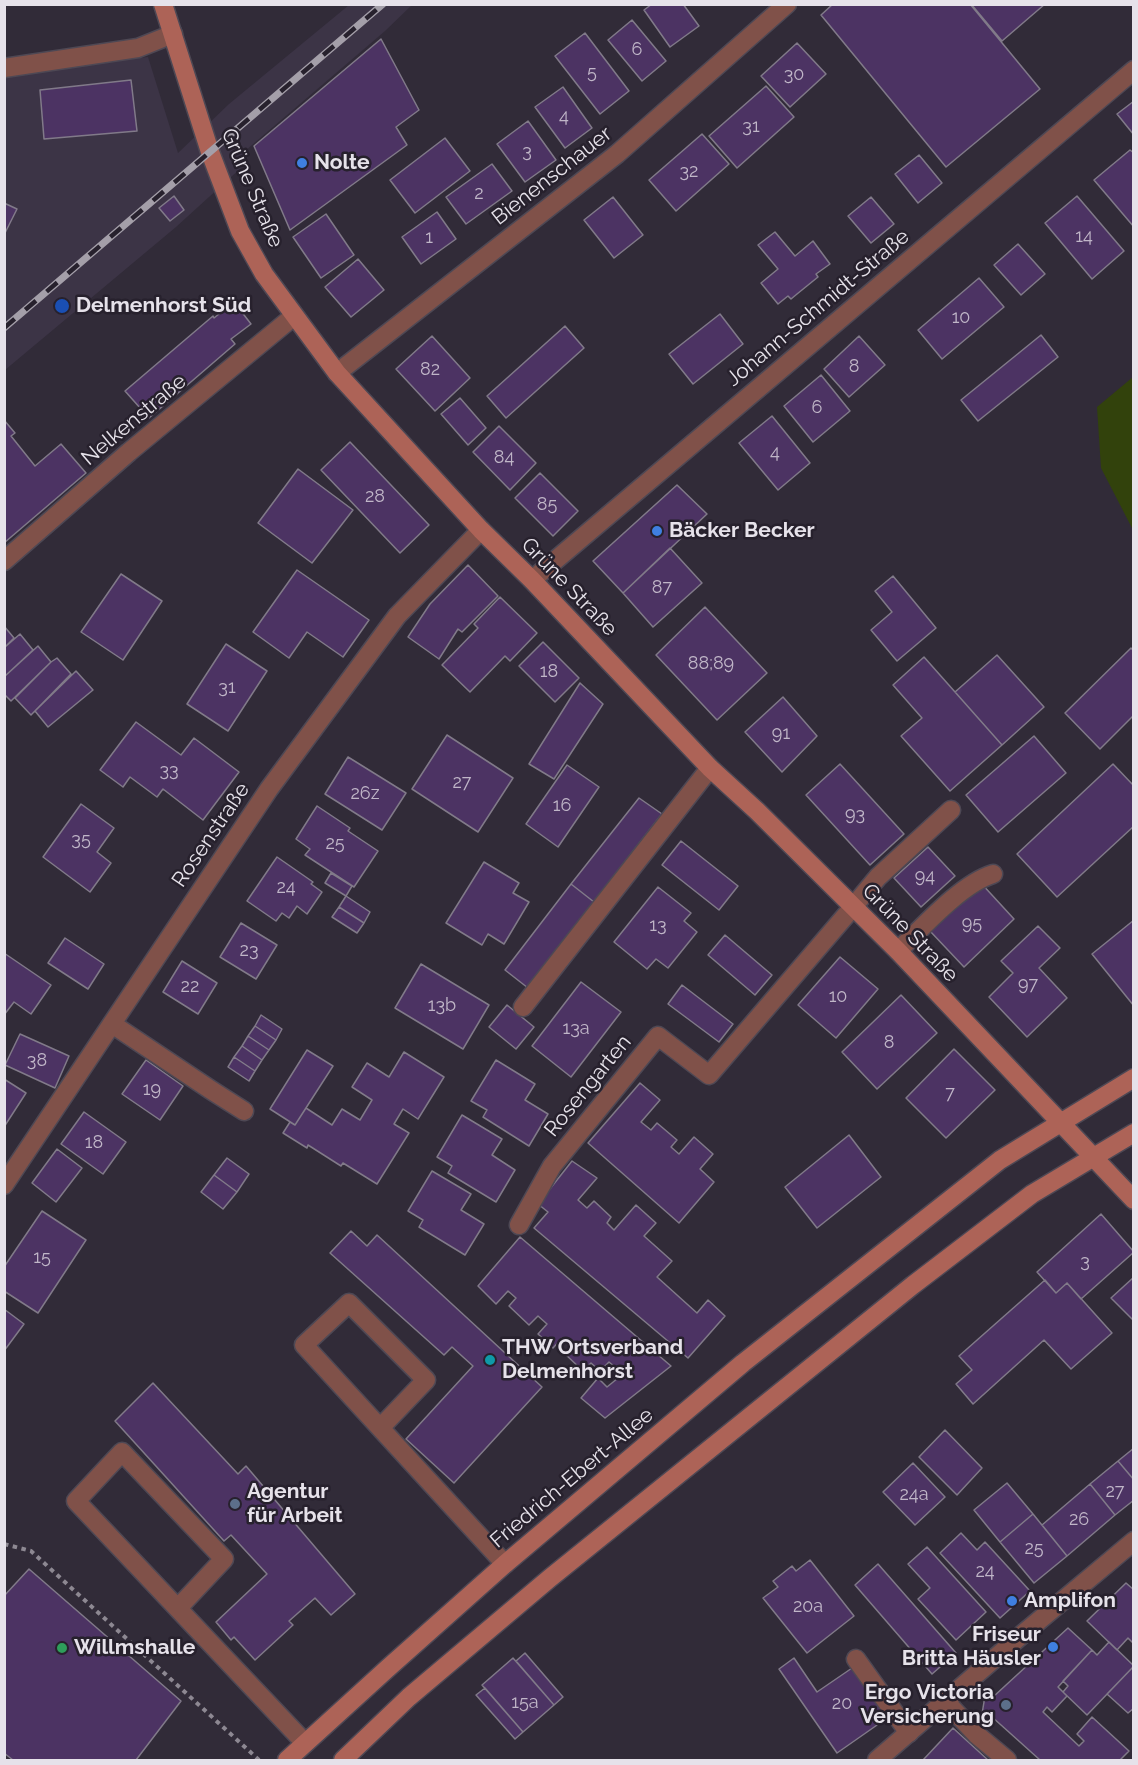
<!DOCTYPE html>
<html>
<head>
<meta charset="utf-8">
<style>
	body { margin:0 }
	#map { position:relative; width:1138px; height:1765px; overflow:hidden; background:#312b38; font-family:Raleway,sans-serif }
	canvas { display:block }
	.frame { position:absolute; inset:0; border:6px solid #e6e2ea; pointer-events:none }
</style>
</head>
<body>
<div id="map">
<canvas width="1138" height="1765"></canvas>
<div class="frame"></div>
</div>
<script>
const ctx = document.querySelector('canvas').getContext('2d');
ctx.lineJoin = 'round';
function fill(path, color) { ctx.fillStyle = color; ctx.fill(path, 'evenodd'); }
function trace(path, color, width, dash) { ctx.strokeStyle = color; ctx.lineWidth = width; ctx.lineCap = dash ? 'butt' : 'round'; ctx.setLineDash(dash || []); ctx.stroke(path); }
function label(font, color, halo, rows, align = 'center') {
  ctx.font = font + ' Raleway,sans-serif'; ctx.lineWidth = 5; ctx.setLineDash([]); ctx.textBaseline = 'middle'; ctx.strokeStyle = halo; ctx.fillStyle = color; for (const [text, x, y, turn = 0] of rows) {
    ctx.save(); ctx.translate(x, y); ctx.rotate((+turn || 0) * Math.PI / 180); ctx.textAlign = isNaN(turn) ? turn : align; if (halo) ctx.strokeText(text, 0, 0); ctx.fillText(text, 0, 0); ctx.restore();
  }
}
const built = new Path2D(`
	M 349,5 L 412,5 L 385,31 L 245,151 L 242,167 L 176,227 L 5,370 L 5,70 L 148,57 L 178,153 L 229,104 Z`);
const green = new Path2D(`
	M 1133,377 L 1133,530 L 1101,468 L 1097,407 Z`);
const building = new Path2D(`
	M 652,4 L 683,4 L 699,26 L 670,47 L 644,10 Z
	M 833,4 L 970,4 L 1040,89 L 946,167 L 821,15 Z
	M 971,4 L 1045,4 L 1002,41 Z
	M 632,20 L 666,61 L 642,81 L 608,40 Z
	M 585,33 L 629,91 L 600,114 L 555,56 Z
	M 381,39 L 419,110 L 396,127 L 407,145 L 290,230 L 254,146 Z
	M 797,43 L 826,74 L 790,107 L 761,76 Z
	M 131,80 L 137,131 L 44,139 L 40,90 Z
	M 766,86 L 794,117 L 737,168 L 709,136 Z
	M 563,87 L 592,128 L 565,148 L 535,107 Z
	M 1134,101 L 1134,135 L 1117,114 Z
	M 528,121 L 556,160 L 525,182 L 497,144 Z
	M 702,134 L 729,164 L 676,211 L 649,180 Z
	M 445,138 L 470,171 L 415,213 L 390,180 Z
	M 1130,150 L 1134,153 L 1134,227 L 1094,180 Z
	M 919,155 L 942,183 L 918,203 L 895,174 Z
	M 492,164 L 512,191 L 466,224 L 446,197 Z
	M 174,196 L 184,210 L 170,221 L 159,208 Z
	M 1077,196 L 1124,251 L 1092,279 L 1045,223 Z
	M 613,197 L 643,235 L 614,258 L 584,220 Z
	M 871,197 L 894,224 L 871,243 L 848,216 Z
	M 4,203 L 17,209 L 4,235 Z
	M 437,212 L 456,239 L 421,264 L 402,237 Z
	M 326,214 L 354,255 L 321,278 L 293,237 Z
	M 775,232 L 795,256 L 813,241 L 830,264 L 816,274 L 818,277 L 797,294 L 791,299 L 788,296 L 778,304 L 761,283 L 778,269 L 758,245 Z
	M 1018,244 L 1045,274 L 1021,295 L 994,265 Z
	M 358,259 L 384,290 L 351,317 L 325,287 Z
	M 979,278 L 1004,307 L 942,359 L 918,330 Z
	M 234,302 L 251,324 L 231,339 L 235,344 L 149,418 L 125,391 L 213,316 L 214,318 Z
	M 720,314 L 743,344 L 693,384 L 669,354 Z
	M 565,326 L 584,348 L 506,418 L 487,396 Z
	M 1041,335 L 1058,357 L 978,421 L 961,400 Z
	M 432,336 L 470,378 L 435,411 L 396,369 Z
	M 859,336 L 885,365 L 849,397 L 824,369 Z
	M 821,375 L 850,411 L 813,442 L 784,406 Z
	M 460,398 L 486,428 L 468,445 L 441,414 Z
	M 772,416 L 810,463 L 778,490 L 739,443 Z
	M 4,420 L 15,433 L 11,436 L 35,466 L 61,444 L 86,473 L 4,543 Z
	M 499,426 L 536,463 L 510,490 L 473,452 Z
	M 350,442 L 429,525 L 400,553 L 321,470 Z
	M 298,469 L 353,510 L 312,563 L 258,523 Z
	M 540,473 L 578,511 L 553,536 L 515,498 Z
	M 677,485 L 707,514 L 623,593 L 593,561 Z
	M 670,548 L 702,583 L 653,627 L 623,593 Z
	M 468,565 L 498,596 L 462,632 L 458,629 L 439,659 L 408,637 L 430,604 Z
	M 297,570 L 369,620 L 343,657 L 307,632 L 289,658 L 253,632 Z
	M 121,574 L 162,601 L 123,660 L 81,632 Z
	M 893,576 L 936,628 L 897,661 L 871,630 L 892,612 L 875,591 Z
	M 500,597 L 537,633 L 510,661 L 505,656 L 470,692 L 442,665 L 478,628 L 474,624 Z
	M 705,607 L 767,673 L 717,720 L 656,655 Z
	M 4,626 L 14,638 L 4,648 Z
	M 20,634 L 33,650 L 4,677 L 4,648 Z
	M 543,642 L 579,678 L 555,702 L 519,666 Z
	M 226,644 L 267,671 L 228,731 L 187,704 Z
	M 38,646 L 51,662 L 11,701 L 4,694 L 4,677 Z
	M 1131,648 L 1134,651 L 1134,715 L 1100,749 L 1065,713 Z
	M 997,655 L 1044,707 L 1002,745 L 955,692 Z
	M 924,657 L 1002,745 L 950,791 L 901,736 L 922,718 L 893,685 Z
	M 57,658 L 71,674 L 31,715 L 15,698 L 51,662 Z
	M 76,671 L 93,690 L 48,727 L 35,711 Z
	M 580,683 L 603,704 L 554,779 L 529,764 Z
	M 783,697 L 817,736 L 782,772 L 745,732 Z
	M 136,722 L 181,755 L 194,738 L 239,772 L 203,820 L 163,789 L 157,797 L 130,777 L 123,787 L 100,770 Z
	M 447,735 L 513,778 L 478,832 L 412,789 Z
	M 1034,736 L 1066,773 L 998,832 L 966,795 Z
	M 348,757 L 406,793 L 382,830 L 325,794 Z
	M 840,764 L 904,834 L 870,865 L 806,795 Z
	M 1113,764 L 1134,786 L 1134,826 L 1057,897 L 1017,854 Z
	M 567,765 L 599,787 L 558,847 L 526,824 Z
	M 639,798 L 662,814 L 594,902 L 571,884 Z
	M 81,804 L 114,828 L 97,852 L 111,863 L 90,892 L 43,857 Z
	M 317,806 L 350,828 L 348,831 L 378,851 L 354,887 L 305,855 L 310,849 L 296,839 Z
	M 681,841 L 738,886 L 719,910 L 662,865 Z
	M 928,847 L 955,876 L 921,907 L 894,878 Z
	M 277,857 L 313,882 L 311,884 L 322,892 L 307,914 L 297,906 L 289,918 L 282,913 L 276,921 L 247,901 Z
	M 484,862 L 519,883 L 513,893 L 529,902 L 504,944 L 488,934 L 482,945 L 446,923 Z
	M 331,873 L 352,886 L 346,896 L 325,883 Z
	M 980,882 L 1014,919 L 964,967 L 929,930 Z
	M 571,884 L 594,902 L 528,988 L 505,970 Z
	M 658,887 L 691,913 L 684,921 L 697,932 L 668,968 L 656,959 L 647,969 L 614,942 Z
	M 346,896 L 370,912 L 364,923 L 339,907 Z
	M 339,907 L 364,923 L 357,933 L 332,917 Z
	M 1134,920 L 1134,1006 L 1092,954 Z
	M 241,923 L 277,945 L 256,979 L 220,957 Z
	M 1038,926 L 1060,948 L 1039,968 L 1067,998 L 1027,1037 L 989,997 L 1013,973 L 1001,961 Z
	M 725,935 L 772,975 L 755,995 L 708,955 Z
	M 65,938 L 104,964 L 88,989 L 48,963 Z
	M 4,953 L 51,985 L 31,1014 L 14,1002 L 4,1015 Z
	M 840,957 L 878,989 L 836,1038 L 798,1005 Z
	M 182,961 L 217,983 L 198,1014 L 163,992 Z
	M 421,964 L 489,1005 L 463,1049 L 395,1008 Z
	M 581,982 L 621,1012 L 571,1077 L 532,1046 Z
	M 682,985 L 733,1024 L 719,1042 L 668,1004 Z
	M 901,995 L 937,1033 L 877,1089 L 842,1052 Z
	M 507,1005 L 534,1027 L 516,1049 L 489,1027 Z
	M 261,1015 L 282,1029 L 276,1040 L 255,1026 Z
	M 255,1026 L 276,1040 L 269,1050 L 248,1036 Z
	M 20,1034 L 69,1056 L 55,1088 L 5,1065 Z
	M 248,1036 L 269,1050 L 262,1060 L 242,1046 Z
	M 242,1046 L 262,1060 L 255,1071 L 234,1057 Z
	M 954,1049 L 995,1090 L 946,1138 L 906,1098 Z
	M 307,1050 L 333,1066 L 295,1125 L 270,1109 Z
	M 404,1052 L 444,1077 L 418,1119 L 403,1109 L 394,1124 L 409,1133 L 377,1184 L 343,1163 L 341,1166 L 308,1145 L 307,1148 L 283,1133 L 290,1122 L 295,1125 L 306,1108 L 332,1125 L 342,1109 L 360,1120 L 372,1100 L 352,1087 L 367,1063 L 389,1077 Z
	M 234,1057 L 255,1071 L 249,1081 L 228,1067 Z
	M 146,1060 L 183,1086 L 160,1120 L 122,1094 Z
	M 496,1060 L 535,1084 L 525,1100 L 548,1114 L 529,1146 L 483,1117 L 487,1110 L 471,1101 Z
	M 4,1079 L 26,1093 L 4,1127 Z
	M 640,1083 L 660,1100 L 641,1122 L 651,1130 L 657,1123 L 677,1140 L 671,1147 L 679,1154 L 694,1137 L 713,1154 L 700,1169 L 714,1182 L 679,1223 L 588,1143 Z
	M 84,1112 L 126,1142 L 103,1174 L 61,1144 Z
	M 462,1115 L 502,1139 L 492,1155 L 515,1170 L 496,1202 L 448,1173 L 452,1166 L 437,1157 Z
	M 849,1135 L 881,1177 L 817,1228 L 785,1187 Z
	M 57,1149 L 82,1168 L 56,1202 L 32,1183 Z
	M 227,1158 L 249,1174 L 237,1192 L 214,1175 Z
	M 572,1161 L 597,1178 L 578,1200 L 587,1208 L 594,1201 L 611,1217 L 607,1223 L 614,1230 L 636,1205 L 656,1223 L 644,1236 L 672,1261 L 657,1277 L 697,1313 L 708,1300 L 725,1316 L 688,1358 L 534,1228 L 548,1212 L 538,1204 Z
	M 432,1171 L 471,1194 L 461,1210 L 484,1224 L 465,1255 L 419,1227 L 423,1220 L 408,1211 Z
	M 214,1175 L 237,1192 L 223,1209 L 201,1192 Z
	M 42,1211 L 86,1240 L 38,1313 L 4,1291 L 4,1267 Z
	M 1101,1214 L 1134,1252 L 1081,1299 L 1067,1283 L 1056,1293 L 1037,1272 Z
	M 351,1231 L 367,1246 L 377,1235 L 542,1387 L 454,1483 L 406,1439 L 473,1366 L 452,1347 L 444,1355 L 330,1253 Z
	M 520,1237 L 671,1366 L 605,1418 L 581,1398 L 598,1378 L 607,1387 L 623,1374 L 609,1362 L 600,1371 L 591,1363 L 583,1371 L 564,1353 L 571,1346 L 562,1338 L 553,1348 L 538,1334 L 547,1324 L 538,1316 L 529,1325 L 509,1306 L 516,1298 L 508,1291 L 496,1304 L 478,1286 Z
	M 1134,1277 L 1134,1321 L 1111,1298 Z
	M 1045,1280 L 1056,1293 L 1067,1283 L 1112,1333 L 1071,1369 L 1044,1340 L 973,1404 L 956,1384 L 972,1370 L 959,1356 Z
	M 4,1309 L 24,1324 L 4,1351 Z
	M 153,1383 L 238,1474 L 246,1466 L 355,1594 L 331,1615 L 315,1598 L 289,1621 L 293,1625 L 255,1660 L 234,1637 L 231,1640 L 216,1622 L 267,1574 L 231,1535 L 224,1541 L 115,1421 Z
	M 945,1430 L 982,1468 L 957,1495 L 919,1457 Z
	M 1134,1448 L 1134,1480 L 1118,1461 Z
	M 1118,1461 L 1134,1480 L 1134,1500 L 1115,1515 L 1090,1484 Z
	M 913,1463 L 945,1497 L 915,1525 L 883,1492 Z
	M 1007,1483 L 1033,1514 L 1000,1542 L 974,1510 Z
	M 1090,1484 L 1115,1515 L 1067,1556 L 1042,1525 Z
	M 1033,1514 L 1067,1556 L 1034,1583 L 1000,1542 Z
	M 961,1533 L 977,1550 L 985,1542 L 1030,1591 L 1000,1618 L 940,1553 Z
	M 927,1547 L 986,1612 L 956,1640 L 918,1599 L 930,1588 L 908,1564 Z
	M 810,1560 L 854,1616 L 807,1653 L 763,1598 L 778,1587 L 773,1581 L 792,1566 L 796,1571 Z
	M 878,1564 L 956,1653 L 932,1674 L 855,1585 Z
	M 29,1569 L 181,1701 L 136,1760 L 13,1760 L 4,1753 L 4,1596 Z
	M 1126,1583 L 1134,1590 L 1134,1644 L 1128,1638 L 1117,1650 L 1087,1621 Z
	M 1068,1628 L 1092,1650 L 1058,1687 L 1067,1696 L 1052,1712 L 1047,1707 L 1043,1712 L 1079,1746 L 1084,1741 L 1077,1734 L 1092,1717 L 1129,1751 L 1120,1760 L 1040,1760 L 991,1716 L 982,1714 L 985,1696 L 993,1697 Z
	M 1109,1642 L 1134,1666 L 1087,1715 L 1063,1692 L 1068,1686 L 1063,1681 L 1092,1650 L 1097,1655 Z
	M 525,1653 L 563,1697 L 554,1705 L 516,1661 Z
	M 513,1658 L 554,1705 L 523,1732 L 482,1685 Z
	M 794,1658 L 817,1692 L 855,1666 L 890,1716 L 837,1753 L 779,1669 Z
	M 1134,1666 L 1134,1708 L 1128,1713 L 1107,1694 Z
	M 485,1688 L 523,1732 L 515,1739 L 476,1695 Z
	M 953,1728 L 988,1760 L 923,1760 Z`);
const path = new Path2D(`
	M 4,1544 L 31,1551 L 259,1760`);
const lane = new Path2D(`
	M 4,68 L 138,48 L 173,34
	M 853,907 L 878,877 L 951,810
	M 898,951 C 923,927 961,884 993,874
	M 523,1007 L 710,768
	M 112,1024 L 211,1090 L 244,1111
	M 381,1427 L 426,1380 L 349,1303 L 304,1345 L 505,1564
	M 178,1608 L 224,1559 L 122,1452 L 76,1501 L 305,1743
	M 856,1659 L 909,1733`);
const street = new Path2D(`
	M 337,373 L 617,154 L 787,4
	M 4,561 L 129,452 L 294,316
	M 532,580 L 1134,70
	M 4,1185 L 269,789 L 397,616 L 481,530
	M 519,1225 L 552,1166 L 658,1036 L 709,1075 L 853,907
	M 946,1702 L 977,1735 L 1007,1760
	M 877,1760 L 1024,1633 L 1134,1541`);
const secondary = new Path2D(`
	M 163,4 L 210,152 L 240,231 L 264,274 L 337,373 L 481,530 L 532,580 L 710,768 L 757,811 L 898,951 L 1134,1200
	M 287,1760 L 388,1668 L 505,1564 L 743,1363 L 1000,1160 L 1134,1078
	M 343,1760 L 409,1697 L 550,1578 L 913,1285 L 1032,1194 L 1134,1133`);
const rail = new Path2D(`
	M 4,328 L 383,4`);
const markers = [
	[302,163,6,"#3f7fe0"],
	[62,306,8,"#1a4fb4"],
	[657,531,6,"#3f7fe0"],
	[490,1360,6,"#0f9aa8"],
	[235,1504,6,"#5c6f8a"],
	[1012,1601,6,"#3f7fe0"],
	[1053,1647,6,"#3f7fe0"],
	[62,1648,6,"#2e9e5b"],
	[1006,1705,6,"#5c6f8a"]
];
const numberNames = [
	["6",637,50],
	["5",592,73],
	["30",794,75],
	["4",564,117],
	["31",751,127],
	["3",527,152],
	["32",689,172],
	["2",479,194],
	["14",1084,237],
	["1",429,238],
	["10",961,318],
	["8",854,367],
	["82",430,370],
	["6",817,408],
	["4",775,453],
	["84",504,458],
	["28",375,497],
	["85",547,505],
	["87",662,588],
	["88;89",711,664],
	["18",549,672],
	["31",227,688],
	["91",781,734],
	["33",169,771],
	["27",462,783],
	["26z",365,794],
	["16",562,806],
	["93",855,815],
	["35",81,840],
	["25",335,844],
	["94",925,877],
	["24",286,888],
	["95",972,924],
	["13",658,926],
	["23",249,951],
	["97",1028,985],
	["22",190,987],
	["10",838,997],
	["13b",442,1006],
	["13a",576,1029],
	["8",889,1043],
	["38",37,1061],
	["19",152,1090],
	["7",950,1094],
	["18",94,1143],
	["15",42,1258],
	["3",1085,1262],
	["27",1115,1492],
	["24a",914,1495],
	["26",1079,1520],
	["25",1034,1549],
	["24",985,1572],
	["20a",808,1607],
	["15a",525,1703],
	["20",842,1704]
];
const poiNames = [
	["Nolte",314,163],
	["Delmenhorst Süd",76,306],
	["Bäcker Becker",669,531],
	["THW Ortsverband",502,1348],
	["Delmenhorst",502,1372],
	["Agentur",247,1492],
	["für Arbeit",247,1516],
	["Amplifon",1024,1601],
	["Friseur",1041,1635,"right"],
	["Britta Häusler",1041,1659,"right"],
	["Willmshalle",74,1648],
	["Ergo Victoria",994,1693,"right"],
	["Versicherung",994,1717,"right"]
];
const streetNames = [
	["Bienenschauer",552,176,-38],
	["Grüne Straße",252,188,67],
	["Johann-Schmidt-Straße",818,308,-40],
	["Nelkenstraße",134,420,-40],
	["Grüne Straße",569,587,46],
	["Rosenstraße",211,835,-56],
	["Grüne Straße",910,933,46],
	["Rosengarten",588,1086,-51],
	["Friedrich-Ebert-Allee",572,1478,-40]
];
fill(built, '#3c3446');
fill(green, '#32420c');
fill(building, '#4c3363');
trace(building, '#817a89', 1.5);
trace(lane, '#4e4854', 21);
trace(street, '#4e4854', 21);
trace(secondary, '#4e4854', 21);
trace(path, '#8d8892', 4, [4.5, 4.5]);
trace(lane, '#805149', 18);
trace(street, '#805149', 18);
trace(secondary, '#ad6357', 18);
trace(rail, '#a49fa9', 7);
trace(rail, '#27212d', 4.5, [14]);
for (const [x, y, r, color] of markers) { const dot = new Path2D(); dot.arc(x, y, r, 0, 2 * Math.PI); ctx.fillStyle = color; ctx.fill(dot); trace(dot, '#27212d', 2); }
label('18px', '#c0b6c8', null, numberNames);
label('bold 21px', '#e6e2ea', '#27212d', poiNames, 'left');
label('21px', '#e6e2ea', '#27212d', streetNames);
</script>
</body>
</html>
